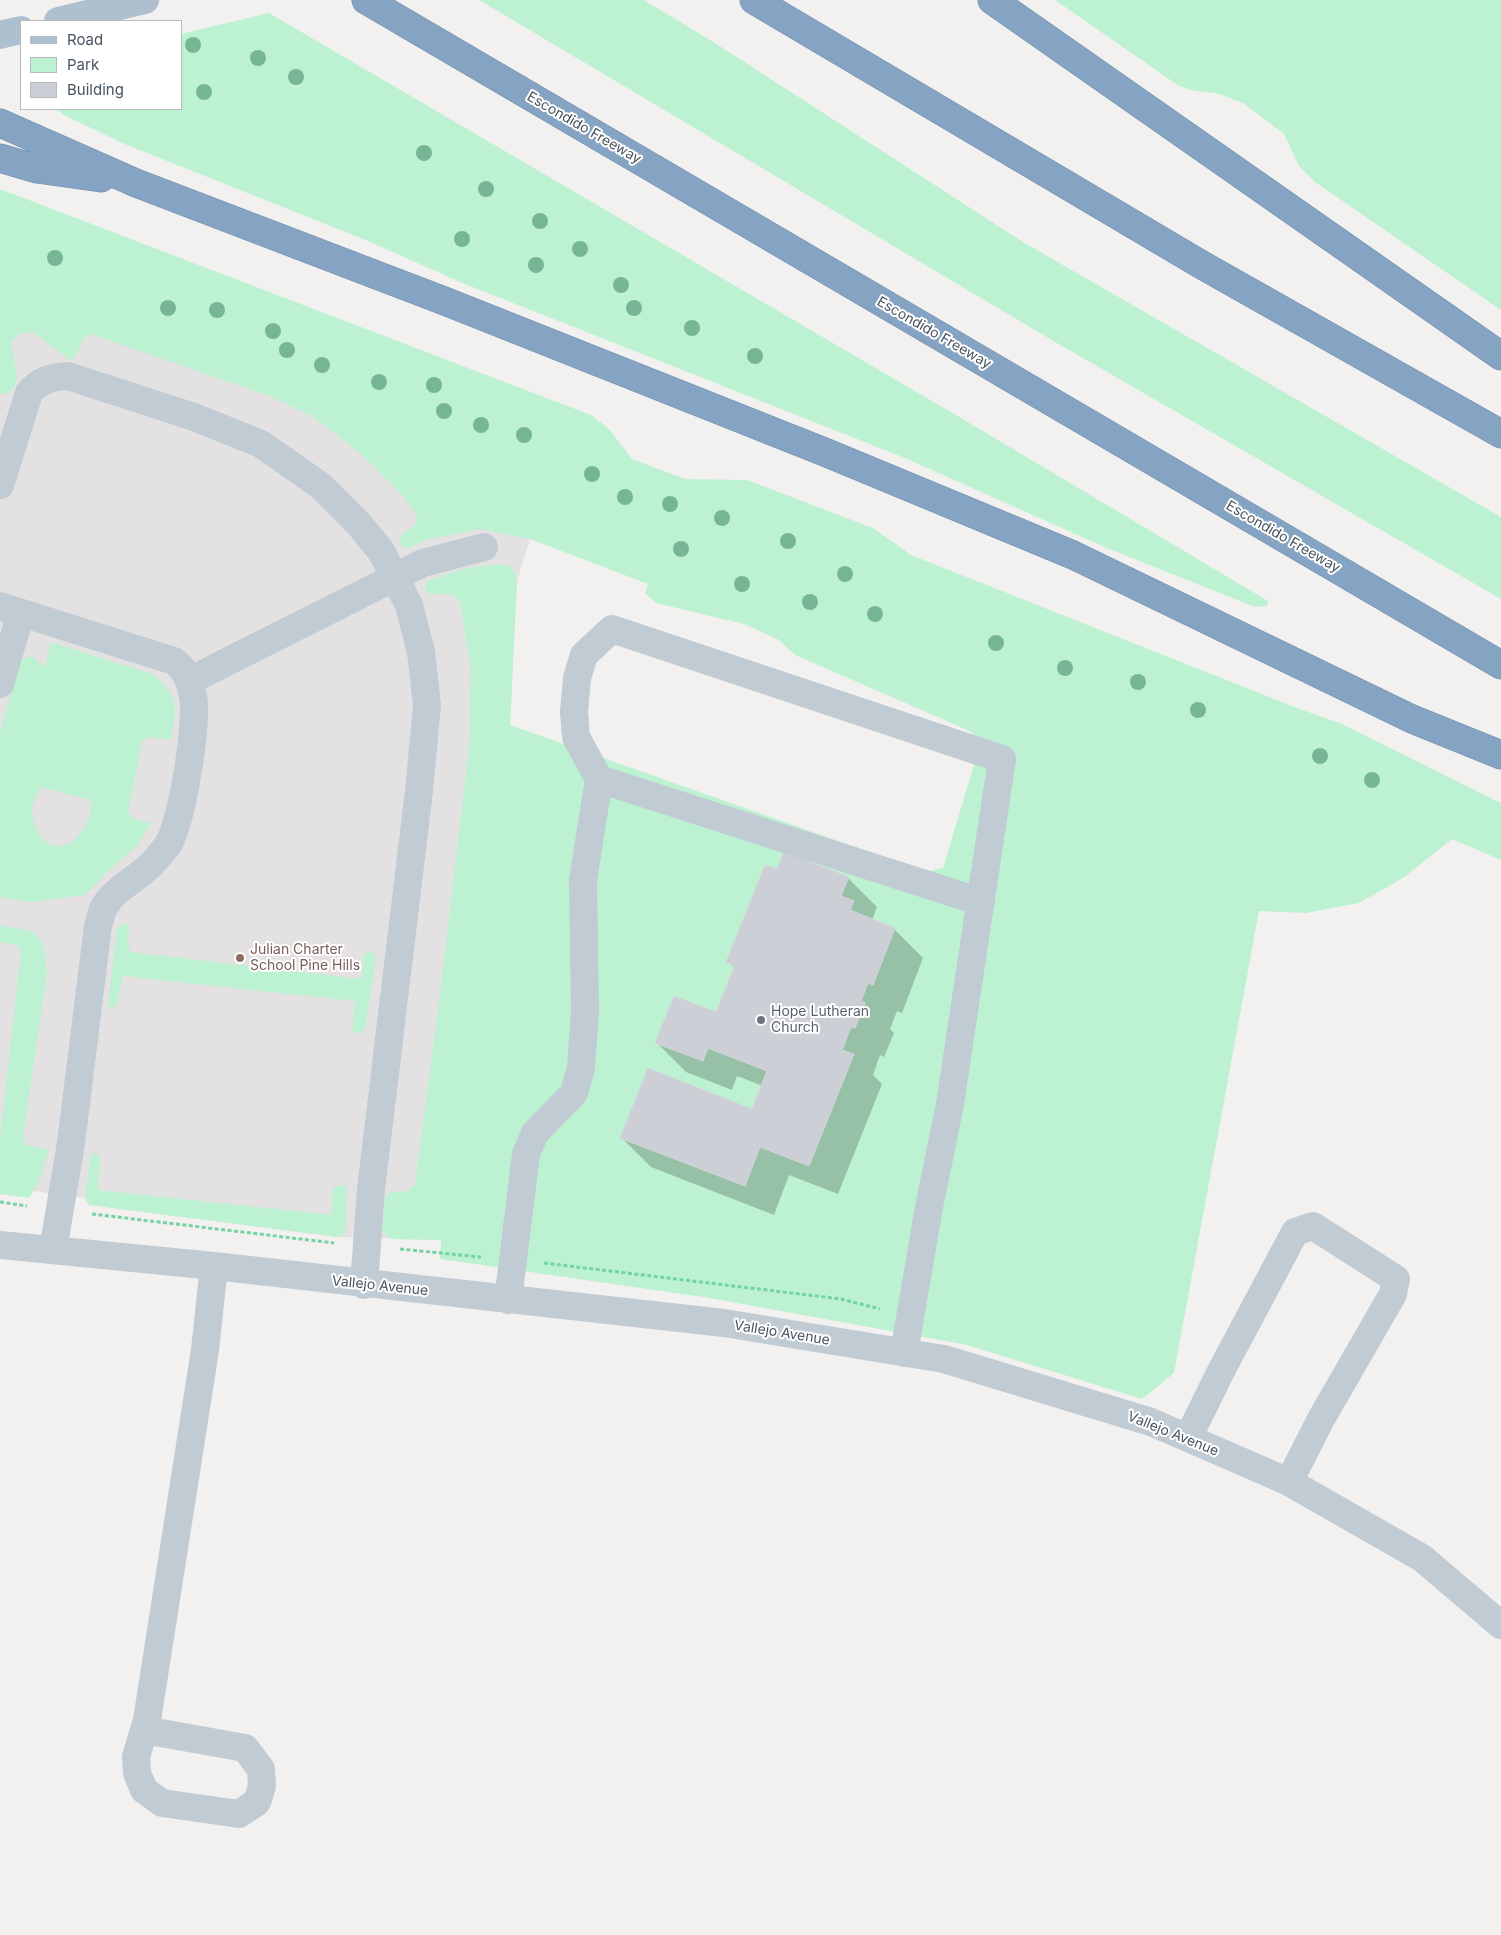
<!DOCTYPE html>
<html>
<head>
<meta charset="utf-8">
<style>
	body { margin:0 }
	#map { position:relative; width:1501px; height:1935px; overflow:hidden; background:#f3f0f0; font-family:Inter,sans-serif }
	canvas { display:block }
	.legend { position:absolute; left:20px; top:20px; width:162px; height:90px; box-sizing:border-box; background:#fff; border:1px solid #b5bbbf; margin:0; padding:6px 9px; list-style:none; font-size:15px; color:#47545f }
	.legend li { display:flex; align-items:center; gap:10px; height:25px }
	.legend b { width:25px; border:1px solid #b5bbbf }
</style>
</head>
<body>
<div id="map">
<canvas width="1501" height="1935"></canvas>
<ul class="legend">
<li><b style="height:6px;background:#aec0d0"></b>Road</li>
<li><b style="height:14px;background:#bcf2d1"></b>Park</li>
<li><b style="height:14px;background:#cccfd5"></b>Building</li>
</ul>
</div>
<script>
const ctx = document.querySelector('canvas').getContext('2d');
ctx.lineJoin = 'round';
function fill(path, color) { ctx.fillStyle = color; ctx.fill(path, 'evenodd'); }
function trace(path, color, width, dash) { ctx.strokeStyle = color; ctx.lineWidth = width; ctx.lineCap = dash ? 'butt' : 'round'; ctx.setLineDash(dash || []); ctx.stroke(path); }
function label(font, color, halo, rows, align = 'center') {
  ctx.font = font + ' Inter,sans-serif'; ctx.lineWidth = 4; ctx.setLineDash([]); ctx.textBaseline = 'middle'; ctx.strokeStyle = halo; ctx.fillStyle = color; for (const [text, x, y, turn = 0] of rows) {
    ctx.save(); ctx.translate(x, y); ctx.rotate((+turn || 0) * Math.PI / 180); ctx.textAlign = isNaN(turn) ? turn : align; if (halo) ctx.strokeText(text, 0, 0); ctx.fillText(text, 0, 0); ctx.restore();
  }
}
const education = new Path2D(`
	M 0,275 L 540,469 L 530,539 L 517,581 L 510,725 L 442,1240 L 338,1237 L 89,1205 L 85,1198 L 33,1191 L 29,1198 L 0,1194 Z`);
const green = new Path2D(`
	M 479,0 L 644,0 L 715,43 L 1023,242 L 1501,517 L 1501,599 L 1055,342 Z
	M 1055,0 L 1501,0 L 1501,310 L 1315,182 L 1299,166 L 1284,134 L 1243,103 L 1216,93 L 1195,91 L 1179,86 Z
	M 269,13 L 961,418 L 1268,601 L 1267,606 L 1255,607 L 1109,549 L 905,458 L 460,282 L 368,241 L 122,143 L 62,114 L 57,109 L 181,109 L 181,34 Z
	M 0,189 L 591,415 L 609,429 L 632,459 L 685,479 L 747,480 L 873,528 L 911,555 L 1297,708 L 1342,724 L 1501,803 L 1501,860 L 1452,839 L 1403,878 L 1359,903 L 1306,913 L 1259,911 L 1174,1373 L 1142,1399 L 967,1345 L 710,1298 L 440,1259 L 441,1240 L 391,1239 L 382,1231 L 385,1198 L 390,1192 L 408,1191 L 415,1185 L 440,994 L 469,748 L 471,670 L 460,602 C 445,586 440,600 425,591 L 427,582 C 454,570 480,563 509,565 L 514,571 L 517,581 L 510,725 L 926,872 L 943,868 L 979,748 L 972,732 L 795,655 L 779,640 L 744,624 L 656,603 L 645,593 L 648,584 L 530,539 L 480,529 L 424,540 L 410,548 L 403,548 L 399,542 L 402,535 L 416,524 L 417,516 L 403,496 L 360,453 L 312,416 L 272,397 L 91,334 L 85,336 L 77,353 L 71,361 L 33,332 L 21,333 L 11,342 L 17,377 L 15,386 L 7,394 L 0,394 Z
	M 51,642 L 152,674 C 179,695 176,706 172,737 L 167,740 L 150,737 L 142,741 L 128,812 L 134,819 L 151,822 L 138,845 L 110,869 L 85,895 L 30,902 L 0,897 L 0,732 L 19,665 L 25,657 L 33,657 L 45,667 ZM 40,787 L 91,800 C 94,836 50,870 35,824 C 34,821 32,816 32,813 C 31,805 38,794 40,787 Z
	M 123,923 L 130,927 L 128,940 L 130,952 L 361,979 L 364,955 L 370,951 L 376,956 L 365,1030 L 357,1034 L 352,1031 L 355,1001 L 122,976 L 118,1001 L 115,1007 L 108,1007 L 117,928 Z
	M 0,926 C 41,931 43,931 47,973 L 23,1137 L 26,1145 L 49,1150 L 38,1183 L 29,1198 L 0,1194 L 0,1140 L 21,951 L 17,945 L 0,942 Z
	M 91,1153 L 98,1154 L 100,1158 L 98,1190 L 332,1215 L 333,1189 L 340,1185 L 346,1186 L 347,1196 L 345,1233 L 338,1237 L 89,1205 L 85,1198 Z`);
const shadow = new Path2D(`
	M 777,871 L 848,878 L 877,907 L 872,920 L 894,929 L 923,958 L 902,1013 L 897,1011 L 890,1029 L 894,1033 L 884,1057 L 880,1055 L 873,1075 L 882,1084 L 838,1194 L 789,1175 L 774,1215 L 651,1167 L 622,1138 L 753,1110 L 763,1086 L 737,1076 L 732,1090 L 686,1072 L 657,1043 L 717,1014 L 735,968 L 728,961 Z`);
const building = new Path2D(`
	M 784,852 L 849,877 L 841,896 L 854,901 L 850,910 L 895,928 L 873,985 L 868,983 L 861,1001 L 865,1003 L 855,1028 L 851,1027 L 842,1050 L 854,1054 L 809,1166 L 760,1147 L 745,1186 L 620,1138 L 648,1068 L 752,1109 L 767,1071 L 708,1048 L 703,1061 L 655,1043 L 674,996 L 716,1012 L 735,965 L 726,962 L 765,865 L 777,869 Z`);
const path = new Path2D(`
	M 0,1202 L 27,1206
	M 92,1214 L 334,1243
	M 400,1249 L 481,1257
	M 544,1263 L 841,1299 L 880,1309`);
const minor = new Path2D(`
	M 0,485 L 29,393 C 40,380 51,377 68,376 L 194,417 L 261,444 L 321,486 L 358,523 L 381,551 L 409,605 L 421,652 L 427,705 L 419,791 L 371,1189 L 364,1285
	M 0,606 L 174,661 C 185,669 191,682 193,696 C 198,722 182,825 167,846 C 160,855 152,865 144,871 C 130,882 113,892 104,907 C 101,912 100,920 98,926 L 71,1143 L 53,1250
	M 189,681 L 423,563 L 484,547
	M 0,684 L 21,613
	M 599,779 L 981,902
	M 0,1245 L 214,1266 L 724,1323 L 944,1359 L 1151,1422 L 1289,1482 L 1422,1558 L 1501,1625
	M 508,1300 L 526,1154 L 535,1133 L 574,1093 L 581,1068 L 585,1011 L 583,880 L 599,779 L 576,737 L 574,712 L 577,678 L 584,655 L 612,629 L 1002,759 L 950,1104 L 929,1207 L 904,1353
	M 1188,1438 L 1221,1371 L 1295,1232 L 1313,1226 L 1396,1279 L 1393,1294 L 1321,1419 L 1289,1482
	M 144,1730 L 245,1748 L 261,1769 L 262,1786 L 257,1802 L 239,1814 L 162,1803 L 144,1790 L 137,1773 L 136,1757 L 147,1720 L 205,1350 L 214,1266`);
const major = new Path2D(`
	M 58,21 L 145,0
	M 0,35 L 21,30`);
const highway = new Path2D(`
	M 366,0 L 1501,665
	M 754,0 L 1202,265 L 1501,434
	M 992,0 L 1501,356
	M 0,123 L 136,183 L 447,302 L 827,453 L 1073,555 L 1412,719 L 1501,755
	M 0,158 L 37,169 L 101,178`);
const trees = [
	[193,45],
	[258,58],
	[296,77],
	[204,92],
	[424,153],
	[486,189],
	[540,221],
	[462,239],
	[580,249],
	[55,258],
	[536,265],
	[621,285],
	[168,308],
	[634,308],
	[217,310],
	[692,328],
	[273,331],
	[287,350],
	[755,356],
	[322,365],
	[379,382],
	[434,385],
	[444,411],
	[481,425],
	[524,435],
	[592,474],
	[625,497],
	[670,504],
	[722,518],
	[788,541],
	[681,549],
	[845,574],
	[742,584],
	[810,602],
	[875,614],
	[996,643],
	[1065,668],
	[1138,682],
	[1198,710],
	[1320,756],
	[1372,780]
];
const markers = [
	[240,958,5,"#8d6e63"],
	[761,1020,5,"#6b7280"]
];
const streetNames = [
	["Escondido Freeway",584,128,30],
	["Escondido Freeway",934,333,30],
	["Escondido Freeway",1283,537,30],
	["Vallejo Avenue",380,1286,6],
	["Vallejo Avenue",782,1333,9],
	["Vallejo Avenue",1173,1434,22]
];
const educationNames = [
	["Julian Charter",250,950],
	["School Pine Hills",250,966]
];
const worshipNames = [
	["Hope Lutheran",771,1012],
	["Church",771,1028]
];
fill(education, '#e4e1e2');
fill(green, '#bcf2d1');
fill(shadow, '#0003');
fill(building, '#cccfd5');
trace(building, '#d4d6dc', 1);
trace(highway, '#708eae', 29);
trace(path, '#72d3a3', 3, [4, 2.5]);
trace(minor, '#c0cbd3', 28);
trace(major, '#aec0d0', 28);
trace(highway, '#85a3c2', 28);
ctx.fillStyle = '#77b695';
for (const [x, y] of trees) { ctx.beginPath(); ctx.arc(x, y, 8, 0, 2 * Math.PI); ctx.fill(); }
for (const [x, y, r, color] of markers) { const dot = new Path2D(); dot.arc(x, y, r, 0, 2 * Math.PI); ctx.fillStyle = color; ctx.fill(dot); trace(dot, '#fff', 2); }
label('14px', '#47545f', '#fff', streetNames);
label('14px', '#785e54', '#fff', educationNames, 'left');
label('14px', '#5b616d', '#fff', worshipNames, 'left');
</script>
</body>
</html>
